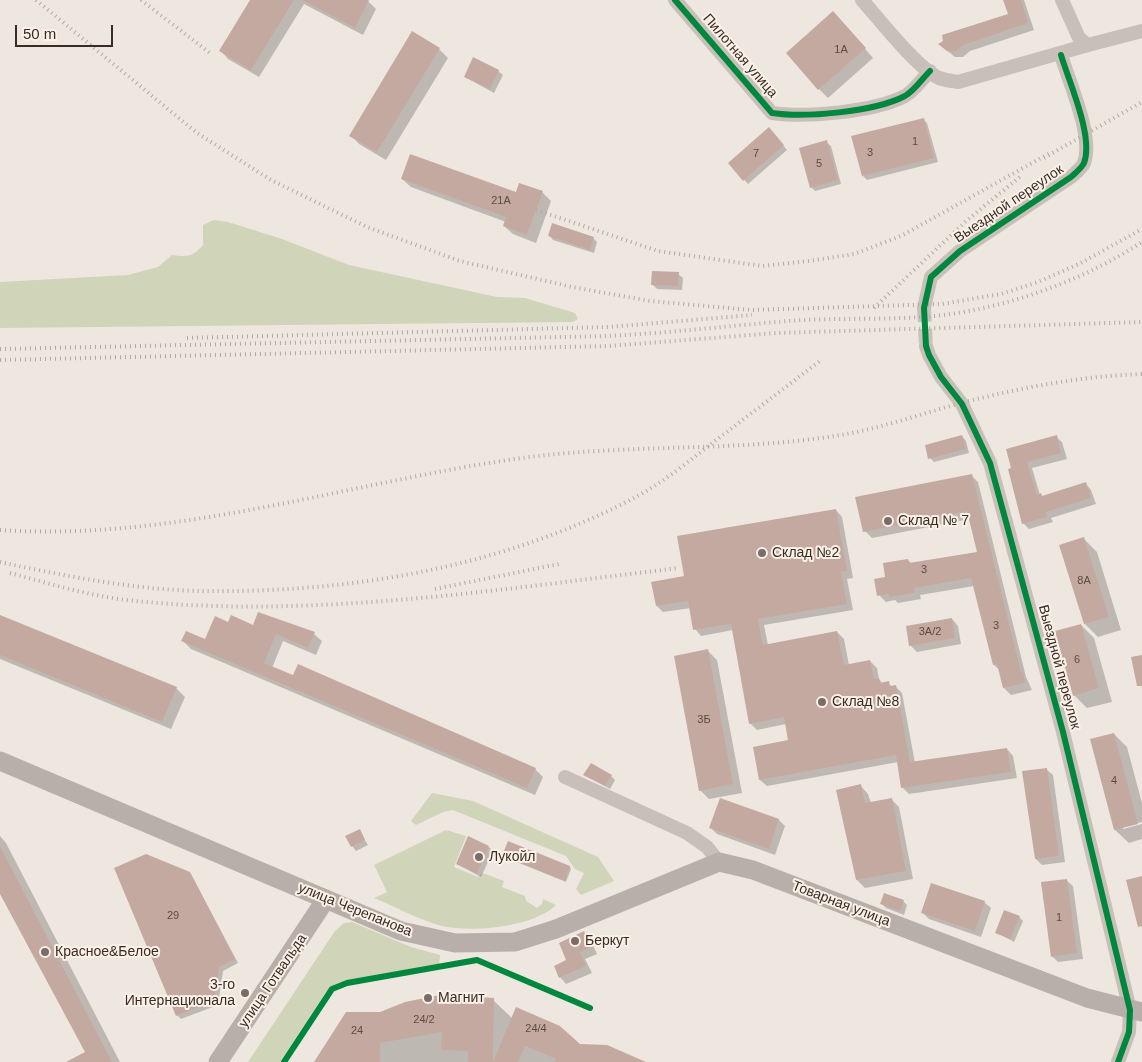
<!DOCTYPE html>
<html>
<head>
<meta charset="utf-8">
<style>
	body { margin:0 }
	#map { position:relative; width:1142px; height:1062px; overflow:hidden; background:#eee7e0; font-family:Arial,sans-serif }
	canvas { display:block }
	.scale { position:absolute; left:15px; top:25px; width:98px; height:22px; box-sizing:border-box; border:2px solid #392c27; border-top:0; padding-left:6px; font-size:15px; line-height:18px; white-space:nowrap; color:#392c27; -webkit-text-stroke:4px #fbf1e7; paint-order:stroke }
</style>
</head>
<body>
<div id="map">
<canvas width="1142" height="1062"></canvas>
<div class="scale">50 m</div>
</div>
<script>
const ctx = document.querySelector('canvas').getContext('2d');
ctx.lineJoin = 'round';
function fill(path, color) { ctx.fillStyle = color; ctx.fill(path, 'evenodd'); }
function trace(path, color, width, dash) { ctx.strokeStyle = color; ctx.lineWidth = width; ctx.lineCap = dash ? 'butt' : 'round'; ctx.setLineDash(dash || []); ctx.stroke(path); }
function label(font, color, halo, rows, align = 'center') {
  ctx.font = font + ' Arial,sans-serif'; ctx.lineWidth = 4; ctx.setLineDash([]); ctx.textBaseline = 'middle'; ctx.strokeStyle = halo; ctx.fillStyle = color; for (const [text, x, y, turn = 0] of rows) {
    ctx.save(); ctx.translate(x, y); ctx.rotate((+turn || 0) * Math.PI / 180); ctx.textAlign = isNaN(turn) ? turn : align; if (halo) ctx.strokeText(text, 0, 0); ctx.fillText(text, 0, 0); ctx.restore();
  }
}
const green = new Path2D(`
	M 214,220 L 228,222 L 282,239 L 349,265 L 497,297 L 525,298 L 575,313 L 578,319 L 573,322 L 0,328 L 0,282 L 128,275 L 158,267 L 172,255 C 187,257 193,257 203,245 L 203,225 Z
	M 432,793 L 473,801 L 598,857 L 614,881 L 581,895 L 576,889 L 584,873 L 575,869 L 566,856 L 453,810 L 443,812 L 416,825 L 411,821 Z
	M 446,830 L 466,836 L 454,867 L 478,877 L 483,873 L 504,881 L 502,887 L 525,896 L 526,901 L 537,908 L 542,904 L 543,899 L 556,905 C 534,927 472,933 442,926 C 419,920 396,907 374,898 L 387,892 L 374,865 Z
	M 352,922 L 411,947 L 440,955 L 439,965 L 338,983 L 326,992 L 280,1062 L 248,1062 L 335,931 L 344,923 Z`);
const shadow = new Path2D(`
	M 251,0 L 367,0 L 376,9 L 363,35 L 304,4 L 259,77 L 228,59 L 220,50 Z
	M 1004,0 L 1024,0 L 1034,30 L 970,51 L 963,57 L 955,57 L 946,50 L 1009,15 Z
	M 842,22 L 873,58 L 828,98 L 819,89 Z
	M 439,49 L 448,58 L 386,160 L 359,144 L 351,135 Z
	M 498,71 L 503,75 L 494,93 L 465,77 Z
	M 923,119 L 927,123 L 938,162 L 867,180 L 863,176 Z
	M 773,133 L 787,150 L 748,184 L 729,163 Z
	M 826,142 L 831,146 L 841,184 L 815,191 L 811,187 Z
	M 402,179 L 517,194 L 542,192 L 551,201 L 536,243 L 513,234 L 504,226 L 506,222 L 411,187 Z
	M 549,235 L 593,238 L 597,242 L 594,253 L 553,240 Z
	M 678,274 L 683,278 L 682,290 L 657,289 L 653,285 Z
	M 962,436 L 966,441 L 969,453 L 934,462 L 930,458 Z
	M 1056,437 L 1062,442 L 1067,459 L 1032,468 L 1040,495 L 1043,497 L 1086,484 L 1091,490 L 1096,504 L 1051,518 L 1053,522 L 1029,529 L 1023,523 L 1013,469 Z
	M 971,475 L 978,482 L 1026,677 L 1032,690 L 1011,695 L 1004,688 L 1000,670 L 994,665 L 974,586 L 920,595 L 921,599 L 898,603 L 895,600 L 886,602 L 879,595 L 887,578 L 908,560 L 912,564 L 978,553 L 970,519 L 872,538 L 865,531 Z
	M 836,510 L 842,517 L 853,578 L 847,579 L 853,610 L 764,625 L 768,645 L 837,632 L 844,639 L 849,665 L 870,661 L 877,668 L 879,679 L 883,684 L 888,683 L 892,687 L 895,686 L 902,693 L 915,763 L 1007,749 L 1013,756 L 1017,778 L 909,794 L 902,787 L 898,762 L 767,786 L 760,780 L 790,741 L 786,724 L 757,730 L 750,723 L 733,630 L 701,636 L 695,629 L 691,608 L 663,612 L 657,606 L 685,577 Z
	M 1084,539 L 1097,552 L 1121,630 L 1098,637 L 1085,624 L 1061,546 Z
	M 0,616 L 176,688 L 185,697 L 171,729 L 0,659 Z
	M 952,619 L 958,626 L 961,644 L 917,652 L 910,645 Z
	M 229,623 L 314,634 L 322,641 L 316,655 L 283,641 L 272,668 L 535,769 L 543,777 L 535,795 L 191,649 L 183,641 L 206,641 Z
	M 1081,625 L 1094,638 L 1112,702 L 1087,708 L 1074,695 Z
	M 708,651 L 717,660 L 742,793 L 709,799 L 700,790 Z
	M 1114,734 L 1127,747 L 1142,803 L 1142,822 L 1123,827 L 1123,829 L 1142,824 L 1142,839 L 1129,843 L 1115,830 Z
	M 1046,769 L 1053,775 L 1065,862 L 1042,865 L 1036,859 Z
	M 585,775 L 611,776 L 615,780 L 610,789 Z
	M 860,785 L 868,794 L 871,803 L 891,799 L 899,807 L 913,879 L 865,888 L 857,880 L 838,790 Z
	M 779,820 L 785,826 L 775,855 L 717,834 L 711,828 Z
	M 359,831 L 368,845 L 356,851 L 352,846 Z
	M 0,836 L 6,843 L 120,1062 L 68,1062 L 87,1052 L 0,892 Z
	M 509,843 L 570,867 L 571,869 L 566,882 L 505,857 Z
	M 489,847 L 493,851 L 481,877 L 457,864 Z
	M 189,874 L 193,878 L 238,963 L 223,971 L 218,1005 L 181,1019 L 177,1015 Z
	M 1066,880 L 1073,886 L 1083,959 L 1058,962 L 1052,956 Z
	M 903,901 L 907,905 L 904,915 L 886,908 L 882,904 Z
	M 984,902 L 991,908 L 981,937 L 929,919 L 923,913 Z
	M 1019,917 L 1023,921 L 1014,942 L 996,932 Z
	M 584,933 L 590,939 L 597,954 L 585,959 L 592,973 L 566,984 L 560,977 Z
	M 493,1000 L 513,1019 L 579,1046 L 642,1062 L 315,1062 L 380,1014 Z`);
const building = new Path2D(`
	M 250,0 L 294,0 L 251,70 L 219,51 Z
	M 302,0 L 369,0 L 355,28 Z
	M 1003,0 L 1021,0 L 1028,23 L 963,45 L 956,51 L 947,51 L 938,44 L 943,41 L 942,35 L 1008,14 Z
	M 833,11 L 866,48 L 818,90 L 786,53 Z
	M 412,31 L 440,48 L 377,152 L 349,136 Z
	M 473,57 L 499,70 L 490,89 L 464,77 Z
	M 924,118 L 934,158 L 862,176 L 851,136 Z
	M 769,127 L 784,145 L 743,181 L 728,163 Z
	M 827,140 L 838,180 L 810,188 L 799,148 Z
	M 410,154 L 516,192 L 519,183 L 543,191 L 527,235 L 503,226 L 506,217 L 401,179 Z
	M 552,223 L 594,237 L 590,250 L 548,236 Z
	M 652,271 L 679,272 L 678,286 L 651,285 Z
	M 962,435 L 966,449 L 928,459 L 925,445 Z
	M 1057,435 L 1061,453 L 1027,462 L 1037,495 L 1041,493 L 1042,496 L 1086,482 L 1091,498 L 1046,512 L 1047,517 L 1022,524 L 1008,469 L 1011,468 L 1006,449 Z
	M 972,474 L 1021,672 L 1023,671 L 1025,683 L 1003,688 L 997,664 L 993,665 L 971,578 L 914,588 L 915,593 L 889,597 L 889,594 L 877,596 L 874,579 L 885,577 L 883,563 L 908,559 L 909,563 L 977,552 L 967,511 L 863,532 L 855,497 Z
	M 836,509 L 847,571 L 841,572 L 847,604 L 758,619 L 763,645 L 837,631 L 844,665 L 870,660 L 874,679 L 879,678 L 880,683 L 889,681 L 890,686 L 896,685 L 910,762 L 1007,748 L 1011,772 L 901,788 L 896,755 L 759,780 L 753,747 L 788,740 L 784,717 L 749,724 L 731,624 L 693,630 L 688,601 L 656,606 L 651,582 L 684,576 L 677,536 Z
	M 1084,537 L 1109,617 L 1084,624 L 1059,545 Z
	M 258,612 L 315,632 L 308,648 L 276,634 L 264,663 L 293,675 L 298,664 L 536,768 L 527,788 L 181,641 L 186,631 L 205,639 L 215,616 L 228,622 L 231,615 L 253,625 Z
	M 0,615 L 177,687 L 162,722 L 0,655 Z
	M 952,618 L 955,638 L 909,646 L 906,626 Z
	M 1081,624 L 1099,688 L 1073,696 L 1055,631 Z
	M 708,649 L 733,784 L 699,791 L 674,656 Z
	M 1142,655 L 1142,686 L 1137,686 L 1131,657 Z
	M 1114,733 L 1138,824 L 1114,830 L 1090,739 Z
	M 591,763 L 612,775 L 605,786 L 583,775 Z
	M 1047,768 L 1059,856 L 1035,859 L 1022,771 Z
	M 861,784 L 865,803 L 892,798 L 906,871 L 856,880 L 836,790 Z
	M 720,798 L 779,819 L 769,849 L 709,828 Z
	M 360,829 L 365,840 L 351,847 L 345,836 Z
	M 468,836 L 489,846 L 477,874 L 456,864 Z
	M 508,841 L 570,866 L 565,881 L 502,856 Z
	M 0,846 L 112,1062 L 66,1062 L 85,1052 L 0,894 Z
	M 146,854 L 190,872 L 235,959 L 219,967 L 214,1001 L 176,1016 L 114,868 Z
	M 1142,876 L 1142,926 L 1138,927 L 1126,880 Z
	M 1067,879 L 1077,953 L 1051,957 L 1041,882 Z
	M 931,883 L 985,901 L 975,931 L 921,913 Z
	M 884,893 L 904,900 L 900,911 L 880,904 Z
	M 1004,910 L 1020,916 L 1010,939 L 995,933 Z
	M 584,931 L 591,947 L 580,952 L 586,966 L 559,978 L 554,966 L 566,960 L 559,943 Z
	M 440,995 L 494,998 L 493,1062 L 468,1062 L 468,1051 L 441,1050 L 442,1032 L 380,1043 L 380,1062 L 314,1062 L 346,1012 L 380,1012 L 405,1002 Z
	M 516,1007 L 560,1026 L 580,1044 L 607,1045 L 646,1062 L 555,1062 L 556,1059 L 525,1046 L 518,1062 L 493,1062 Z`);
const minorTunnel = new Path2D(`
	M 924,308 L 926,346`);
const minor = new Path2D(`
	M 675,0 L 772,113 C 805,118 874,112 905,96 C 914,91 922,79 930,71
	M 862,0 C 880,20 916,67 939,78 C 945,80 952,81 958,82 L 1088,45
	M 1062,0 L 1079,38 L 1088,45 L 1142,31
	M 924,308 L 931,277 L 960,251 L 1071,177 C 1075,173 1081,169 1084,163 C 1094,137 1069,82 1061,55
	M 926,346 L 929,355 L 941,377 L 962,404 L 990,463 L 1063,732 L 1130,1010 L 1129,1032 L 1118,1062
	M 565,777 L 687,833 L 707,847 L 719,862`);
const secondary = new Path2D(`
	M 0,761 L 401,931 L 455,943 L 515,942 L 556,929 L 719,862 L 753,870 L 1087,998 L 1142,1012
	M 218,1062 L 326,899`);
const rail = new Path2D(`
	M 36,0 L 197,133 L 271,180 L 367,227 L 460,261 L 572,287 L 650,301 L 751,310 L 942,304 L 1001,294 L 1038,282 L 1079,264 L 1142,229
	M 141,0 L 210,53
	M 1044,158 L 1142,102
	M 536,210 L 658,251 L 762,266 L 809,261 L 854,254 L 901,236 L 1050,153
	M 874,308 L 966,221 L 1021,176
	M 187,338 L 609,327 L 752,315
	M 0,349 L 607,336 C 668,333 728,326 788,321 C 840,317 892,321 944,315 C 1012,306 1084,280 1142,242
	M 0,360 L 608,346 L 776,333 L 1142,322
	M 0,530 C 177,542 349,482 522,458 C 632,443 745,453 852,433 C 896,424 938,408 981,398 C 1035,385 1087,376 1142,374
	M 0,562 C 65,576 135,590 202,591 C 349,593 500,568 632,499 C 661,484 689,461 715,441 C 750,414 786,387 821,360
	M 10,573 C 51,584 93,597 135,601 C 314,619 501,589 679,568
	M 435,589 L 559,564`);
const cycleway = new Path2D(`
	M 675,0 L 772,113 C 805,118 874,112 905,96 C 914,91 922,79 930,71
	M 1061,55 C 1069,82 1094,137 1084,163 C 1081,169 1075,173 1071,177 L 960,251 L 931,277 L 924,308 L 926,346 L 929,355 L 941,377 L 962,404 L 990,463 L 1063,732 L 1130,1010 L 1129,1032 L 1118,1062
	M 284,1062 L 332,989 L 347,983 L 477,960 L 590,1008`);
const markers = [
	[888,521,5,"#786d68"],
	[762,553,5,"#786d68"],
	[822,702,5,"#786d68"],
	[479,857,5,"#786d68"],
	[575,941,5,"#786d68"],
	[45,952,5,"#786d68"],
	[245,993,5,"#786d68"],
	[428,998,5,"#786d68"]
];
const numberNames = [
	["1А",841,50],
	["1",915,142],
	["3",870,153],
	["7",756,154],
	["5",819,164],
	["21А",501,201],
	["3",924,570],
	["8А",1084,581],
	["3",996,626],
	["3А/2",930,632],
	["6",1077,660],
	["3Б",704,720],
	["4",1114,781],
	["29",173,916],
	["1",1059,918],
	["24/2",424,1020],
	["24/4",536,1029],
	["24",357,1031]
];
const streetNames = [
	["Пилотная улица",740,56,49],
	["Выездной переулок",1009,204,-34],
	["Выездной переулок",1059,667,75],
	["Товарная улица",841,904,21],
	["улица Черепанова",355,910,22],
	["улица Готвальда",273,981,-56]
];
const poiNames = [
	["Склад № 7",898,521],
	["Склад №2",772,553],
	["Склад №8",832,702],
	["Лукойл",489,857],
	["Беркут",585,941],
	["Красное&Белое",55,952],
	["3-го",235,985,"right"],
	["Интернационала",235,1001,"right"],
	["Магнит",438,998]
];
fill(green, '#d0d4b9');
fill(shadow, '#0003');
fill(building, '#c4a9a0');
trace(minorTunnel, '#cac2bb', 14, [14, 7]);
trace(minor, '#c8bfb9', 14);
trace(secondary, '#b8afaa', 19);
trace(rail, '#afa8a4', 4, [1, 4]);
trace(cycleway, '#00873e', 6);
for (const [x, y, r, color] of markers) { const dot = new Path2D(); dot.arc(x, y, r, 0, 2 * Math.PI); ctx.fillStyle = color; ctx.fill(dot); trace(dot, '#fbf1e7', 2); }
label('11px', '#5c4b45', null, numberNames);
label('14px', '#392c27', '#fbf1e7', streetNames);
label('14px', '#392c27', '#fbf1e7', poiNames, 'left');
</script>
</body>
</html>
